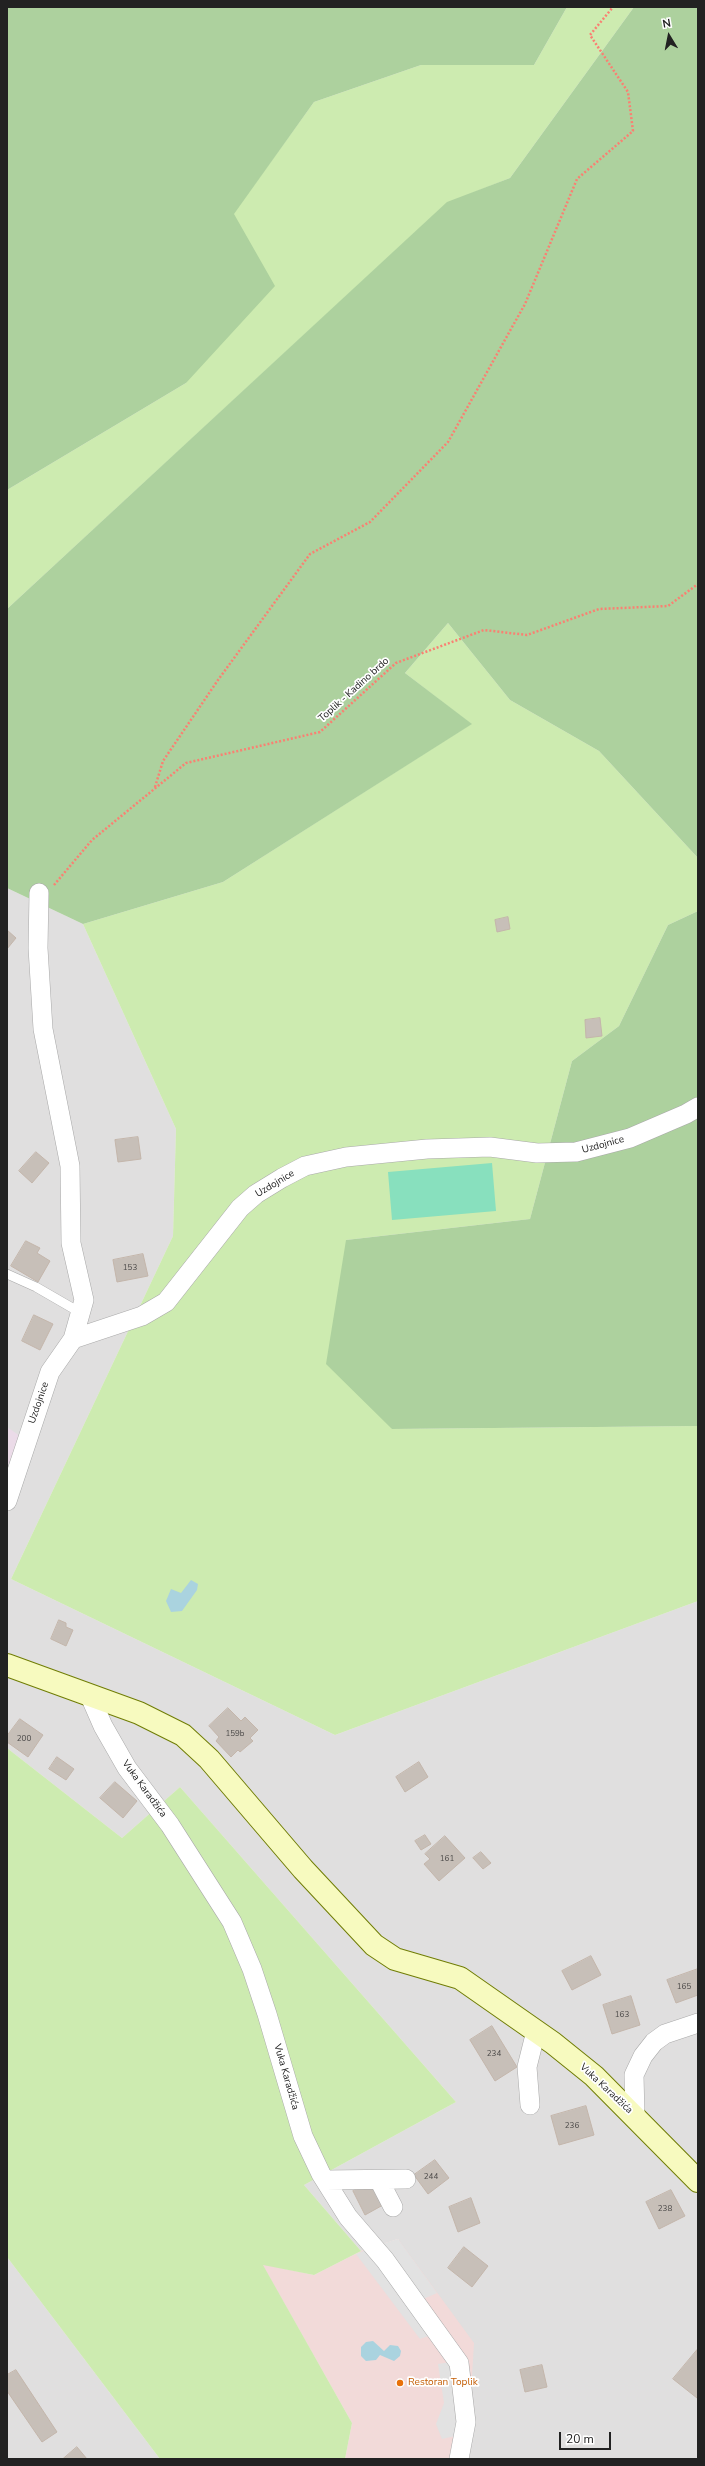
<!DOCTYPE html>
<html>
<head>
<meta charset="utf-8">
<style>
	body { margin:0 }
	#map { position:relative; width:705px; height:2466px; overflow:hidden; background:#f2efe9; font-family:"Nunito Sans",sans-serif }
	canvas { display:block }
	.frame { position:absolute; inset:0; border:8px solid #222; pointer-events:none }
	.north { position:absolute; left:649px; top:16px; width:40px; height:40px; -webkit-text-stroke:3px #fff; paint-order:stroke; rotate:350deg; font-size:11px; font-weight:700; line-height:16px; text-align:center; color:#222 }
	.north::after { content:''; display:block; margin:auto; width:14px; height:18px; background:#222; clip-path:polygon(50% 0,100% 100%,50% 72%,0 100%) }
	.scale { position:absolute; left:559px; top:2432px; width:52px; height:18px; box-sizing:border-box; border:2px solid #222; border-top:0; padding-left:5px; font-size:12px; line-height:14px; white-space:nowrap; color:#222; -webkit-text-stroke:3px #fff; paint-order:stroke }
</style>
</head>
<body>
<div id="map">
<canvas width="705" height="2466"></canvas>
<div class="frame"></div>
<div class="north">N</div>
<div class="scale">20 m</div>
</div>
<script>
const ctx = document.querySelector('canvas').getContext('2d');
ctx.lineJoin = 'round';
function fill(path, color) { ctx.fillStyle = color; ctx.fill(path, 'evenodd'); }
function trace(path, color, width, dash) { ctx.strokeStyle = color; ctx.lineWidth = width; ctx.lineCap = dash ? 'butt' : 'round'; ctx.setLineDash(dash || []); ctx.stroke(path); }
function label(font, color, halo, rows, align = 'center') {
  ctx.font = font + ' "Nunito Sans",sans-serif'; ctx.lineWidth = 3.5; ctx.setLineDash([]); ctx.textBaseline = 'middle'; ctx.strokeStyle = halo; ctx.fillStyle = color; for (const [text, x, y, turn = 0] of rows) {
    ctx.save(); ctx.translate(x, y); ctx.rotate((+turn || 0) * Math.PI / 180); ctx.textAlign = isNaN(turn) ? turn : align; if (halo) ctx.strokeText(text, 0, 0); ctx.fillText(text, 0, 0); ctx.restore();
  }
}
const residential = new Path2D(`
	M 7,888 L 83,924 L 176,1129 L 173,1236 L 11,1579 L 335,1735 L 698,1601 L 698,2459 L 467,2459 L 398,2239 L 361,2251 L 304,2185 L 456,2102 L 180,1787 L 122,1838 L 7,1748 Z
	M 7,2257 L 160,2459 L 7,2459 Z`);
const commercial = new Path2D(`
	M 398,2239 L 474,2343 L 467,2459 L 345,2459 L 352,2423 L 262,2264 L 314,2275 L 361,2251 Z`);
const industrial = new Path2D(`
	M 7,1427 L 20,1436 L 7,1468 Z`);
const grass = new Path2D(`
	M 567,7 L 634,7 L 510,178 L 447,203 L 7,609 L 7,490 L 186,383 L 233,214 L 314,102 L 421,65 L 534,65 Z
	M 448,623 L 510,700 L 599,751 L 698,858 L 698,911 L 668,925 L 619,1026 L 572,1061 L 530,1219 L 346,1240 L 392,1429 L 698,1426 L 698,1601 L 335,1735 L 11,1579 L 173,1236 L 176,1129 L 83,924 L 223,882 L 471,724 L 405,673 Z
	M 7,1748 L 122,1838 L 180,1787 L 456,2102 L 304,2185 L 361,2251 L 314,2275 L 263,2265 L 352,2423 L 345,2459 L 160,2459 L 7,2257 Z`);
const forest = new Path2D(`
	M 7,7 L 567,7 L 534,65 L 421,65 L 314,102 L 234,214 L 275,286 L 186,383 L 7,490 Z
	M 634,7 L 698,7 L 698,858 L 599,751 L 510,700 L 448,623 L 405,673 L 472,724 L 223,882 L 83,924 L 7,888 L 7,609 L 447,202 L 510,178 Z
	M 698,911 L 698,1426 L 392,1429 L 326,1364 L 346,1240 L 530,1219 L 572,1061 L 619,1026 L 668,925 Z`);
const pitch = new Path2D(`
	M 492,1163 L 496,1211 L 392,1220 L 388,1172 Z`);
const parking = new Path2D(`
	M 398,2239 L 437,2293 L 421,2300 L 382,2244 Z
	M 371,2248 L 434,2334 L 420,2339 L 356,2254 Z
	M 450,2362 L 458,2400 L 455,2436 L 442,2439 L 436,2424 L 444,2403 L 438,2364 Z`);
const water = new Path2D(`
	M 191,1580 L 198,1584 L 197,1590 L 182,1611 L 171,1612 L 166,1601 L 171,1589 L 181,1593 Z
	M 373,2341 L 384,2351 L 390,2345 L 398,2346 L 401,2351 L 400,2356 L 394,2361 L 380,2355 L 376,2360 L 366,2361 L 361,2356 L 361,2347 L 366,2342 Z`);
const building = new Path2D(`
	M 508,917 L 510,929 L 497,932 L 495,920 Z
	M 7,930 L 16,938 L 7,949 Z
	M 600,1018 L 602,1036 L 586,1038 L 585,1020 Z
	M 138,1137 L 141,1159 L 118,1162 L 115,1140 Z
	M 36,1152 L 49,1163 L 32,1183 L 19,1171 Z
	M 26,1241 L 40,1248 L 37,1253 L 50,1261 L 38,1282 L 11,1266 Z
	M 143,1254 L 148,1276 L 117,1282 L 113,1260 Z
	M 34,1315 L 53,1324 L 40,1350 L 22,1341 Z
	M 59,1620 L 66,1623 L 66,1627 L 73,1630 L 66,1646 L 51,1639 Z
	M 228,1708 L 241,1721 L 245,1717 L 258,1730 L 250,1738 L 253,1741 L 240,1752 L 238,1750 L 231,1757 L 216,1741 L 219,1737 L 209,1726 Z
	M 20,1719 L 43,1735 L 28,1757 L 7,1742 L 7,1736 Z
	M 57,1757 L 74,1769 L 66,1780 L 49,1769 Z
	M 419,1762 L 428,1777 L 405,1792 L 396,1777 Z
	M 115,1782 L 137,1801 L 123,1818 L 100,1798 Z
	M 425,1835 L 431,1844 L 421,1850 L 415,1841 Z
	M 445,1836 L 465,1858 L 439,1881 L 424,1864 L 430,1859 L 425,1854 Z
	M 481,1852 L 491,1863 L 483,1869 L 473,1858 Z
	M 591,1956 L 601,1975 L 572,1990 L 562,1971 Z
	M 698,1969 L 698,1995 L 676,2003 L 667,1980 Z
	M 631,1996 L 640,2025 L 612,2034 L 603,2005 Z
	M 492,2026 L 517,2067 L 495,2081 L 470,2040 Z
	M 586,2106 L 594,2135 L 559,2145 L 551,2116 Z
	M 435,2160 L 449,2178 L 428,2194 L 414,2175 Z
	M 371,2182 L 383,2205 L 365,2215 L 353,2191 Z
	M 671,2190 L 685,2216 L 659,2229 L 646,2202 Z
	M 471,2198 L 480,2223 L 458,2232 L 449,2207 Z
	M 464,2247 L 488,2266 L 472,2287 L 448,2268 Z
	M 697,2350 L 698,2396 L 697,2398 L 673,2379 Z
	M 542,2365 L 547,2387 L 525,2392 L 520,2370 Z
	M 16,2370 L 57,2432 L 42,2442 L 7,2391 L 7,2375 Z
	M 77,2447 L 87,2459 L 63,2459 Z`);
const path = new Path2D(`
	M 155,787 L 163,761 L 218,680 L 310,554 L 370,522 L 448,442 L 525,304 L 577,179 L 633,131 L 628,92 L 590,35 L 613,7
	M 54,885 L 92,840 L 186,763 L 320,732 L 396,663 L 484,630 L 527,635 L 599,609 L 668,606 L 698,584`);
const lane = new Path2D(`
	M 7,1274 L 36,1287 L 81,1313`);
const street = new Path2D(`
	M 39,893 L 38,948 L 43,1029 L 70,1166 L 71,1243 L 84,1300 L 73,1339
	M 7,1501 L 50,1372 L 73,1339 L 142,1316 L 166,1302 L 240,1208 L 256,1194 L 282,1178 L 305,1166 L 346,1157 L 427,1149 L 490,1147 L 537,1153 L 576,1152 L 630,1138 L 686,1114 L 698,1107
	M 89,1694 L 103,1726 L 127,1768 L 170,1825 L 232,1922 L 252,1969 L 267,2014 L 303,2136 L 321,2174 L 348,2217 L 385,2260 L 459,2363 L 466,2422 L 459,2459
	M 530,2105 L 527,2067 L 536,2031
	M 635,2116 L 634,2075 L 643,2056 L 654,2042 L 665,2034 L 698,2023
	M 326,2180 L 406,2179
	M 379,2180 L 393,2207`);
const secondary = new Path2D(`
	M 7,1665 L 139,1713 L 183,1735 L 209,1759 L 303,1869 L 374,1945 L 395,1959 L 460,1978 L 553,2043 L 594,2076 L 698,2181`);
const markers = [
	[400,2383,4,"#e8710a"]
];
const numberNames = [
	["153",130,1268],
	["159b",235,1734],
	["200",24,1739],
	["161",447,1859],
	["165",684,1987],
	["163",622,2015],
	["234",494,2054],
	["236",572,2126],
	["244",431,2177],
	["238",665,2209]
];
const streetNames = [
	["Toplik - Kadino brdo",354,690,-42],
	["Uzdojnice",603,1145,-15],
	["Uzdojnice",275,1184,-31],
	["Uzdojnice",39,1403,-71],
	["Vuka Karadžića",144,1789,54],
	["Vuka Karadžića",286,2077,74],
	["Vuka Karadžića",606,2089,43]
];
const foodNames = [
	["Restoran Toplik",408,2383]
];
fill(residential, '#e0dfdf');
fill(commercial, '#f2dad9');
fill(industrial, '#ebdbe8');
fill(grass, '#cdebb0');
fill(forest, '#add19e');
fill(pitch, '#88e0be');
fill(parking, '#e2e2e2');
fill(water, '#aad3df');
fill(building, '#c7bfb8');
trace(building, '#c4b6ab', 1);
trace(lane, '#a9a9a9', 10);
trace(street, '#a9a9a9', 20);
trace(secondary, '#707d05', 24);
trace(path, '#fa8072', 2.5, [2, 2]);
trace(lane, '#fff', 9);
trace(street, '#fff', 19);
trace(secondary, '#f7fabf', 22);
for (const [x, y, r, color] of markers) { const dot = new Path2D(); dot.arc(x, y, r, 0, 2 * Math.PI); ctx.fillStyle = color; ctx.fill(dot); trace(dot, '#fff', 1.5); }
label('8px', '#4b4948', null, numberNames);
label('10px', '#222', '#fff', streetNames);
label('10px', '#c56008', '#fff', foodNames, 'left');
</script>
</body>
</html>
